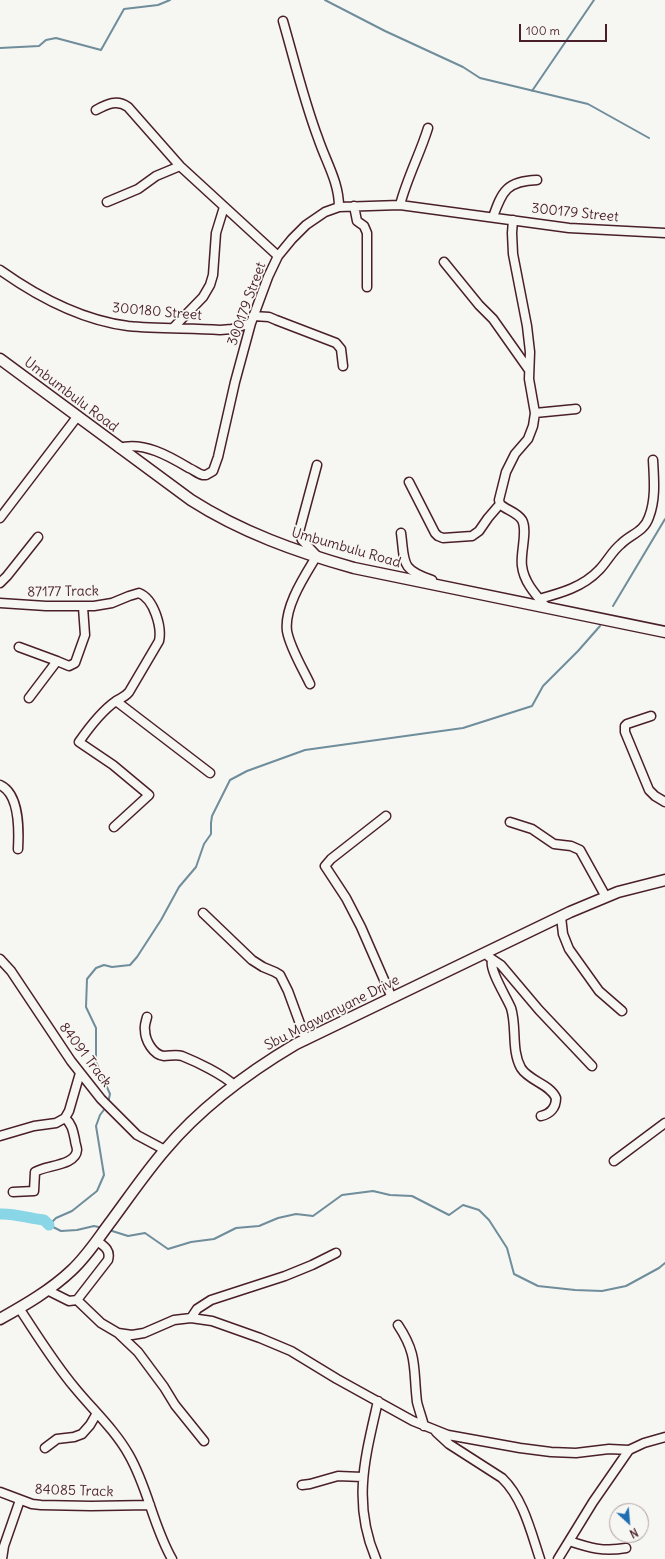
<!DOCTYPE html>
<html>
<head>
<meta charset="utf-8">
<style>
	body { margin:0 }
	#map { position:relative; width:665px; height:1559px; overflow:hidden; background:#f6f6f2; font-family:Delius,sans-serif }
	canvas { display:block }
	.north { position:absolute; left:609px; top:1503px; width:40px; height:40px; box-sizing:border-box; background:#f6f6f2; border:1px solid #b1a0a2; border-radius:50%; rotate:154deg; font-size:11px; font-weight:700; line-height:16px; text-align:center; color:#4a1f2b }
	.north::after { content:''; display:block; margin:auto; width:14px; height:18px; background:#1f6fb2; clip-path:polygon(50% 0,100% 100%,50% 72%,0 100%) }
	.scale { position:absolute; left:519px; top:24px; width:88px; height:18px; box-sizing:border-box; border:2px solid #4a1f2b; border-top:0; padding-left:5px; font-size:12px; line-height:14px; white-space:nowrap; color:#4a1f2b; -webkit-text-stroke:3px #f6f6f2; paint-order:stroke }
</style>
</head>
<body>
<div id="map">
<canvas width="665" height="1559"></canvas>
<div class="north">N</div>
<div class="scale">100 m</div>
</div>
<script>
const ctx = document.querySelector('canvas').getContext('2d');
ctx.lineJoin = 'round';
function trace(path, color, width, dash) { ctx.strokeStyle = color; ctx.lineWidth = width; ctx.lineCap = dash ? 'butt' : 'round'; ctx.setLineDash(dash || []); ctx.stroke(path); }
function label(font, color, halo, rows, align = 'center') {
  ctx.font = font + ' Delius,sans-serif'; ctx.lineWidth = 3.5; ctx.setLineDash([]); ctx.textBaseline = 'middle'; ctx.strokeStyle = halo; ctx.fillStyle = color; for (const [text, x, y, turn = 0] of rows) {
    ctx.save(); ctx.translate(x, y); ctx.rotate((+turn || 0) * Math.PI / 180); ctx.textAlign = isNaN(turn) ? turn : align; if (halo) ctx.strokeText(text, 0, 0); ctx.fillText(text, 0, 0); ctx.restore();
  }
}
const stream = new Path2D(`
	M 325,0 L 385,31 L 463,67 L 480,78 L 588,104 L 649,138
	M 0,48 L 39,46 L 46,40 L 56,38 L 101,50 L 124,9 L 158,5 L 170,0
	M 532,91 L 594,0
	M 613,606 L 665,519
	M 108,1103 L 110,1094 L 96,1062 L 96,1028 L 86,1007 L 87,979 L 96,968 L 104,965 L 112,967 L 130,965 L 137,957 L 161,920 L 179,887 L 196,867 L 204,844 L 211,834 L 211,823 L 212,816 L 230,780 L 247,771 L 305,750 L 463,728 L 532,706 L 543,686 L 578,651 L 600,626
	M 103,1228 L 94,1226 L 77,1230 L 61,1231 L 49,1225 L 56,1218 L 72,1211 L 97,1191 L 104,1175 L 96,1126 L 100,1115 L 106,1107
	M 109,1230 L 128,1236 L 145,1233 L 168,1249 L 191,1242 L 214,1239 L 236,1228 L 259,1226 L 278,1218 L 296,1214 L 313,1216 L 342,1195 L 373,1191 L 390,1195 L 412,1196 L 449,1215 L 463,1205 L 479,1210 L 489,1220 L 507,1248 L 514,1274 L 538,1286 L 575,1290 L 602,1291 L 626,1286 L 659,1268 L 665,1263`);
const river = new Path2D(`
	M 0,1214 C 15,1213 29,1219 44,1220 L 49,1225`);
const minor = new Path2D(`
	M 283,21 C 294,59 304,101 318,138 C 326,162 339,182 339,207
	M 96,110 C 107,104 117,99 128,107 L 180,166 L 278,256
	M 107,202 L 138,189 L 156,176 L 180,166
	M 400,205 C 407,178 420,154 428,128
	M 354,206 L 357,221 L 364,226 L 367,233 L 367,287
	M 493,217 C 502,191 507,181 537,180
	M 513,220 L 512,233 L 513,254 L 527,326 L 530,352 L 529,379 L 535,413 L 533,426 L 528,439 L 515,454 L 506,472 L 499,500 L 500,504 C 506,510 517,512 522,520 C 528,531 520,553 522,566 C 524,583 537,596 547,608
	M 444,262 L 479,305 L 493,319 L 529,370
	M 0,270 C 38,297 81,320 128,326 C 158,329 190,328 220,330 L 232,329 L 251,323
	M 253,316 L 269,317 L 276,320 L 336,343 L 341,349 L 343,366
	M 173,328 L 203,297 L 210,285 L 213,275 L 216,233 L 224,207
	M 535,413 L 576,409
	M 119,448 C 143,441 169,456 189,468 C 194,470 198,474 203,475 L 206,475 L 213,471 L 218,457 L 235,382 L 251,323 L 268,277 L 278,256 L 292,239 L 306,225 L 325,212 L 339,207 L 400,205 L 569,228 L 665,233
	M 317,465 L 299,532 L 302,540 L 319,558
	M 409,482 L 435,533 L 438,536 L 443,538 L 472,536 L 479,531 L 488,518 L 500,504
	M 0,518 L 77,417
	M 401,533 C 405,563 400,569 432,580
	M 0,583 L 7,576 L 38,537
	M 539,599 C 561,593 583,587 599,570 C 607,562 612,551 621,544 C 631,534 644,532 649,517 C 656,499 654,479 653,460
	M 0,603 L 46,606 L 94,606 L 112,603 L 129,596 L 139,593 C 154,599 162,627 159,641 L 129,692 C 125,697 121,698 116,701 C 103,710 88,729 79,742 L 113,765 L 149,795 L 114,827
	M 19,647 L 57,661
	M 310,684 C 303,669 290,648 287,631 C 284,607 304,577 316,557
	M 29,698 L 57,661 L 69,666 L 75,663 L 85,635 L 83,607
	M 116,701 L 210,773
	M 651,716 L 627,724 L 625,726 L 625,732 L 649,790 L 655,796 L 665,802
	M 0,785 C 20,794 19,831 18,849
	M 386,816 L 331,859 L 325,866 L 346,898 L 361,927 L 392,998
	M 510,822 L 532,829 L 554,844 L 571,846 L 580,850 L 606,897
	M 203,913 L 252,960 L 263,967 L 275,972 L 280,975 L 288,991 L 306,1040
	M 561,917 L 563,934 L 569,949 L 599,991 L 622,1011
	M 489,957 L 501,965 L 539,1010 L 592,1066
	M 0,959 L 11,971 L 71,1061 L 101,1099 L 137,1135 L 165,1150
	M 492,960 C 489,970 506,996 511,1008 C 517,1027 511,1050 521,1068 C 529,1081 550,1084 556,1098 C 556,1108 550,1114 541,1116
	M 147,1017 C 146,1021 144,1026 145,1030 C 145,1040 153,1055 164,1056 C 170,1056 176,1054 182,1056 C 197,1062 222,1074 234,1085
	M 0,1136 L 34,1126 L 56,1123 L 65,1118 L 69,1111 L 80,1073
	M 614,1161 L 665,1123
	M 13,1192 L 34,1191 L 35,1172 C 45,1165 76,1166 77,1150 C 77,1147 75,1143 75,1140 C 73,1131 72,1124 65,1118
	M 47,1290 L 69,1301 L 77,1300 L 101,1323 L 118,1333 L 132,1335 L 144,1333 L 174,1320 L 191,1318 L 212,1321 L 260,1338 L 291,1351 L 337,1379 L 413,1421 L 448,1435 L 520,1448 L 551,1452 L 576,1453 L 609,1449 L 629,1450
	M 77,1300 L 108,1260 C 111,1250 104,1246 97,1241
	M 19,1308 C 37,1335 54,1363 75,1388 C 93,1410 115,1430 129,1455 C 148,1488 153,1526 172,1559
	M 191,1318 L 197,1309 L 211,1300 L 285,1276 L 312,1265 L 336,1253
	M 398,1325 C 418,1355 413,1368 417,1402 C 419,1410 422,1418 424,1426
	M 118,1333 L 138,1352 L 164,1387 L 175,1405 L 204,1441
	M 436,1432 L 449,1444 L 502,1478 C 523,1498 531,1532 540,1559
	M 45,1448 L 57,1439 L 74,1437 L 82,1434 L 90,1425 L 97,1413
	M 302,1485 L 310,1484 L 338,1476 L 362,1477
	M 0,1492 L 32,1504 L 41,1505 L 91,1506 L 150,1505
	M 569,1541 C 590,1548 603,1552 626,1548
	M 2,1559 L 4,1546 L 20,1500
	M 376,1559 C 352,1503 365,1458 378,1401
	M 558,1559 L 593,1502 L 629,1450 L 644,1443 L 665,1437`);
const major = new Path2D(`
	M 0,359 L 191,500 C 241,532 297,552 354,568 L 665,632
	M 0,1319 C 25,1305 51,1290 72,1270 C 88,1255 99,1237 112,1220 C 129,1197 146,1172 165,1150 C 202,1106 247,1073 296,1044 L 570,912 L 618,892 L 665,880`);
const streetNames = [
	["300179 Street",575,213,6],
	["300179 Street",247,304,-70],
	["300180 Street",157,312,5],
	["Umbumbulu Road",71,395,37],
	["Umbumbulu Road",346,548,16],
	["87177 Track",63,592,-1],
	["Sbu Magwanyane Drive",332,1013,-27],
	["84091 Track",85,1055,53],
	["84085 Track",74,1491,2]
];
trace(stream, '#6f8d9b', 2);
trace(river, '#88d6e6', 11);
trace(minor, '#4a1f2b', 11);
trace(major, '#4a1f2b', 13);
trace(minor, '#f6f6f2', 8);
trace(major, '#f6f6f2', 10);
label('14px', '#4a1f2b', '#f6f6f2', streetNames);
</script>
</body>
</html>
